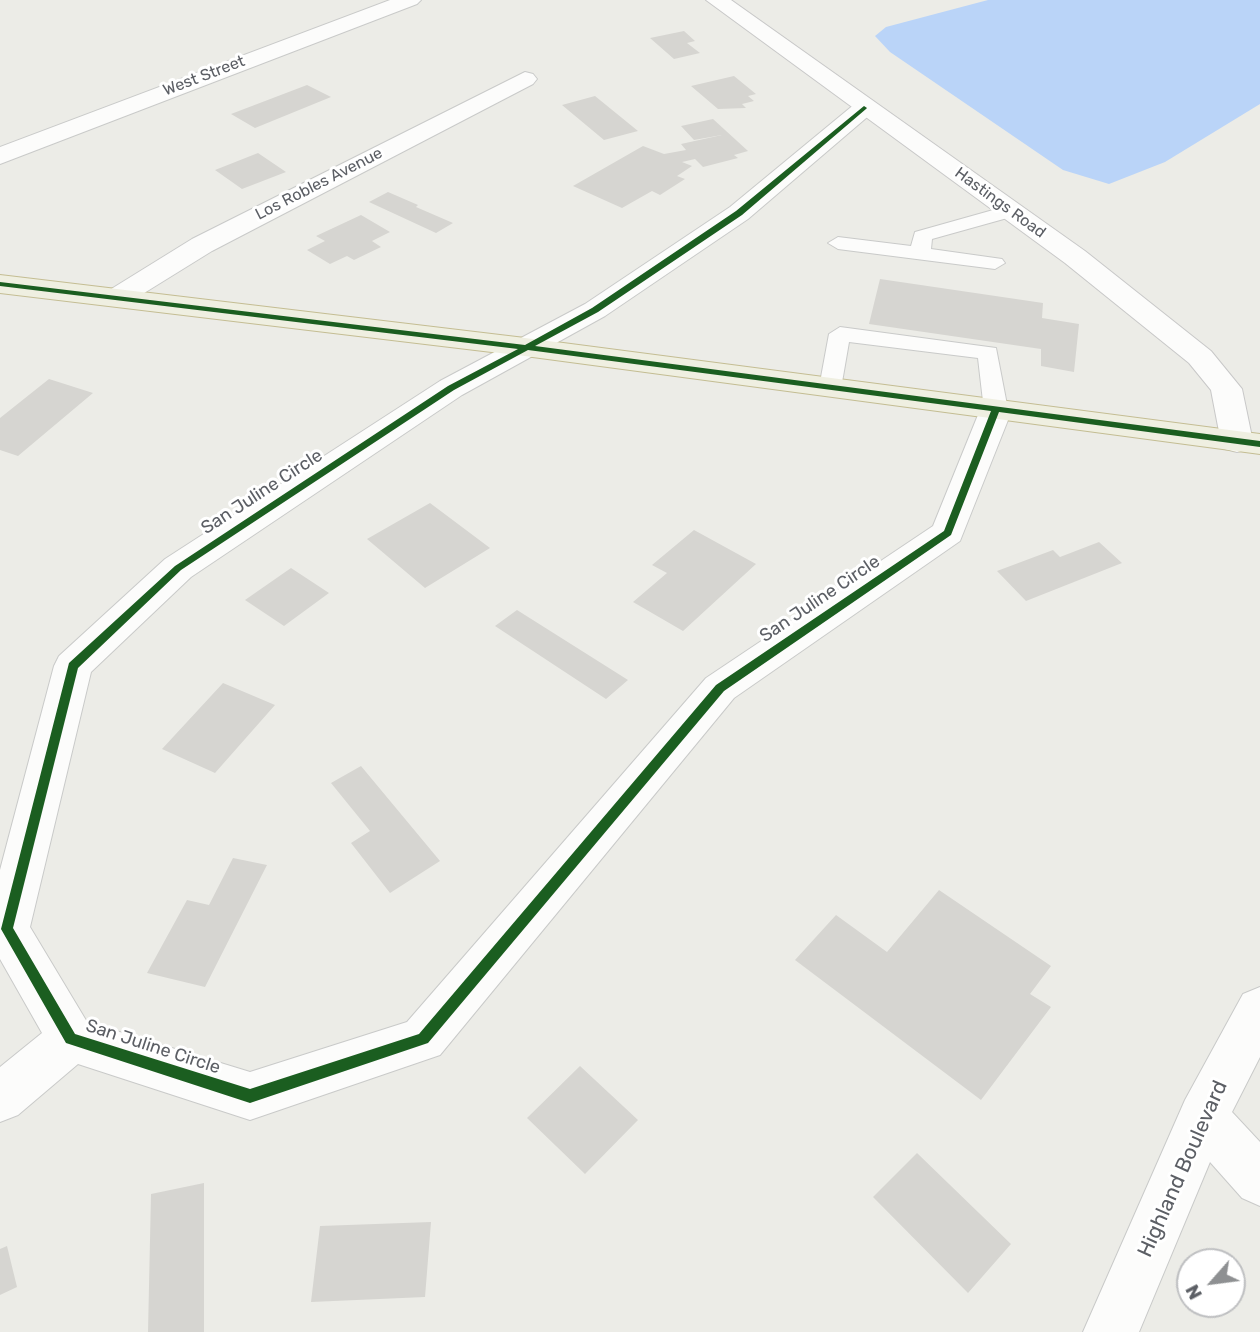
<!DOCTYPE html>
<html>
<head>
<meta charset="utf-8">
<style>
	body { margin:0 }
	#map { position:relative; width:1260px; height:1332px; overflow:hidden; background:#ecece7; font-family:Rubik,sans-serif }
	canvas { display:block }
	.north { position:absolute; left:1176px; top:1248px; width:70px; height:70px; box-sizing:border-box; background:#fff; border:2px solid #bebfc1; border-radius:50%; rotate:242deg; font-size:19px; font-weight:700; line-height:28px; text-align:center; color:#5c5f65 }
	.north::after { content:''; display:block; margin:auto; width:24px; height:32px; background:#8e9092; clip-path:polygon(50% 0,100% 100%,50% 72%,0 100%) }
</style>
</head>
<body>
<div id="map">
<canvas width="1260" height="1332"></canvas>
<div class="north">N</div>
</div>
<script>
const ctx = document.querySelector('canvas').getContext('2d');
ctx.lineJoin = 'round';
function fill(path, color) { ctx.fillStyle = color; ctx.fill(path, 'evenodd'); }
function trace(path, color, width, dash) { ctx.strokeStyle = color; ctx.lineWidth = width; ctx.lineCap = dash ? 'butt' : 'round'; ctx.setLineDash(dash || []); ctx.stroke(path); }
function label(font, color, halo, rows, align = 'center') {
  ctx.font = font + ' Rubik,sans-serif'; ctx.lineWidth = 6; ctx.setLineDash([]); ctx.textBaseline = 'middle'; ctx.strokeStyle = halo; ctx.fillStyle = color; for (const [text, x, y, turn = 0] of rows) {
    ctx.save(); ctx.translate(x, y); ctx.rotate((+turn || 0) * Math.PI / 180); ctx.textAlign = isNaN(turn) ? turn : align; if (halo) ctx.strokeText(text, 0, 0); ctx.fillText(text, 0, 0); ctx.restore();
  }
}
const water = new Path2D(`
	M 988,0 L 1260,0 L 1260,104 L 1165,162 L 1109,184 L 1063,170 L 890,52 L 875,36 L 886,27 Z`);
const building = new Path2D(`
	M 684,31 L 695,41 L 687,43 L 700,53 L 674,59 L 650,38 Z
	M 734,76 L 756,94 L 748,96 L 754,101 L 742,104 L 746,108 L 718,109 L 691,86 Z
	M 307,85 L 331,97 L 255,128 L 231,114 Z
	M 595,96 L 638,131 L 604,140 L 562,105 Z
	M 713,119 L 748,151 L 734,155 L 738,158 L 703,167 L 695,159 L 682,162 L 692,166 L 677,176 L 685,179 L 660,195 L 652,191 L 622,208 L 573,186 L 643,146 L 664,154 L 686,150 L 681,144 L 722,135 L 694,140 L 681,126 Z
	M 258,153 L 286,172 L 242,189 L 215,170 Z
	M 388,192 L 418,205 L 416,207 L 453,223 L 436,233 L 369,202 Z
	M 361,215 L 390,232 L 372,241 L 381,247 L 354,260 L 347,256 L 330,264 L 307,250 L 325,241 L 316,236 Z
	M 880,279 L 1043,303 L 1042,318 L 1079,324 L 1074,372 L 1041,366 L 1041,349 L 869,324 Z
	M 49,379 L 93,393 L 18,456 L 0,450 L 0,418 Z
	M 430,503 L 490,548 L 425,588 L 367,539 Z
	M 694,530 L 756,564 L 683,631 L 633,602 L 667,573 L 652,565 Z
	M 1099,542 L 1122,563 L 1026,601 L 997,571 L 1053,550 L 1060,557 Z
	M 291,568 L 329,593 L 284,626 L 245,600 Z
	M 517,610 L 628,680 L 606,699 L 495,626 Z
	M 223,683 L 275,705 L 215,773 L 162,749 Z
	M 361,766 L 440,861 L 390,893 L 351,843 L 370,831 L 331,783 Z
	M 233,858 L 267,865 L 205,987 L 147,973 L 187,900 L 209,905 Z
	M 939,890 L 1051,966 L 1030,994 L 1051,1007 L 981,1100 L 795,960 L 836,915 L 887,952 Z
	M 580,1066 L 638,1120 L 585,1174 L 527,1118 Z
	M 917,1153 L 1011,1244 L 968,1293 L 873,1197 Z
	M 204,1183 L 204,1332 L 148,1332 L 151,1194 Z
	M 431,1222 L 425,1297 L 311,1302 L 320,1226 Z
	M 7,1246 L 17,1287 L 0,1295 L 0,1249 Z`);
const lane = new Path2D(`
	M 1011,205 L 1021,211 L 1018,215 L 932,239 L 931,249 L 1002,259 L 1005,263 L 995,269 L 838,249 L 828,243 L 838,237 L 911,246 L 915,232 Z
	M 840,327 L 996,348 L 1008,410 L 1004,415 L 988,415 L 984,410 L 978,358 L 849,342 L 841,388 L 830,395 L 822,393 L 819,388 L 829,334 Z`);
const street = new Path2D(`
	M 390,0 L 421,0 L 417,4 L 0,164 L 0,147 Z
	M 525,72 L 533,74 L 537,79 L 533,84 L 212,251 L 128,303 L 118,306 L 108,303 L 104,297 L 108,291 L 192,239 Z
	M 864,101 L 872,103 L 876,108 L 872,113 L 748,219 L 605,316 L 462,395 L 191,577 L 91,672 L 30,927 L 87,1022 L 250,1072 L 407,1022 L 706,678 L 933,526 L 980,410 L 985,403 L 996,400 L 1007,403 L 1012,410 L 960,541 L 734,698 L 440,1055 L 250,1120 L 78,1064 L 18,1115 L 0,1122 L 0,1067 L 42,1033 L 0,959 L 0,870 L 54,666 L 59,656 L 165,559 L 440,381 L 585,304 L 730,207 L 856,103 Z
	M 1260,987 L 1260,1057 L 1232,1112 L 1260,1142 L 1260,1206 L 1242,1198 L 1210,1162 L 1139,1332 L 1083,1332 L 1185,1100 L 1243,994 Z`);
const secondary = new Path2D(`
	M 706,0 L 731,0 L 1085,251 L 1211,351 L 1242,389 L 1253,442 L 1249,449 L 1237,452 L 1225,449 L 1221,442 L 1211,390 L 1189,363 L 1065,263 Z`);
const highway = new Path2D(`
	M 0,275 L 525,338 L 1260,434 L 1260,454 L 525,356 L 0,293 Z`);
const cycleway = new Path2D(`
	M 864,106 L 867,108 L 866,109 L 742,215 L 598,312 L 535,346 L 1260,441 L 1260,447 L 999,412 L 951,535 L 724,691 L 428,1043 L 250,1103 L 66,1043 L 1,929 L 69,663 L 175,566 L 448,386 L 518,349 L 0,286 L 0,282 L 525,345 L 592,308 L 736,211 ZM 528,350 L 991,411 L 944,531 L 716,685 L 419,1034 L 250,1089 L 75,1034 L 13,928 L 78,668 L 181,570 L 454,390 Z`);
const farStreetnames = [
	["West Street",204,76,-21],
	["Los Robles Avenue",319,184,-27],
	["Hastings Road",1000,203,36]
];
const streetNames = [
	["San Juline Circle",262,492,-33],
	["San Juline Circle",820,599,-34],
	["San Juline Circle",153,1047,18]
];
const nearStreetnames = [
	["Highland Boulevard",1183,1169,-66]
];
fill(water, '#bad4f8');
fill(building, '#d6d5d1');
trace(lane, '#c9cac9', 2);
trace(street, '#c9cac9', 2);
trace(secondary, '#c8c8c8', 2);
trace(highway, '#c4bd93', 2);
fill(lane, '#fcfcfb');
fill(street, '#fcfcfb');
fill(secondary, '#fcfcfb');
fill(highway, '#efefe1');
fill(cycleway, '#1b5e20');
label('16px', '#5c5f65', '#fff', farStreetnames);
label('18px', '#5c5f65', '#fff', streetNames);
label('21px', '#5c5f65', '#fff', nearStreetnames);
</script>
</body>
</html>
